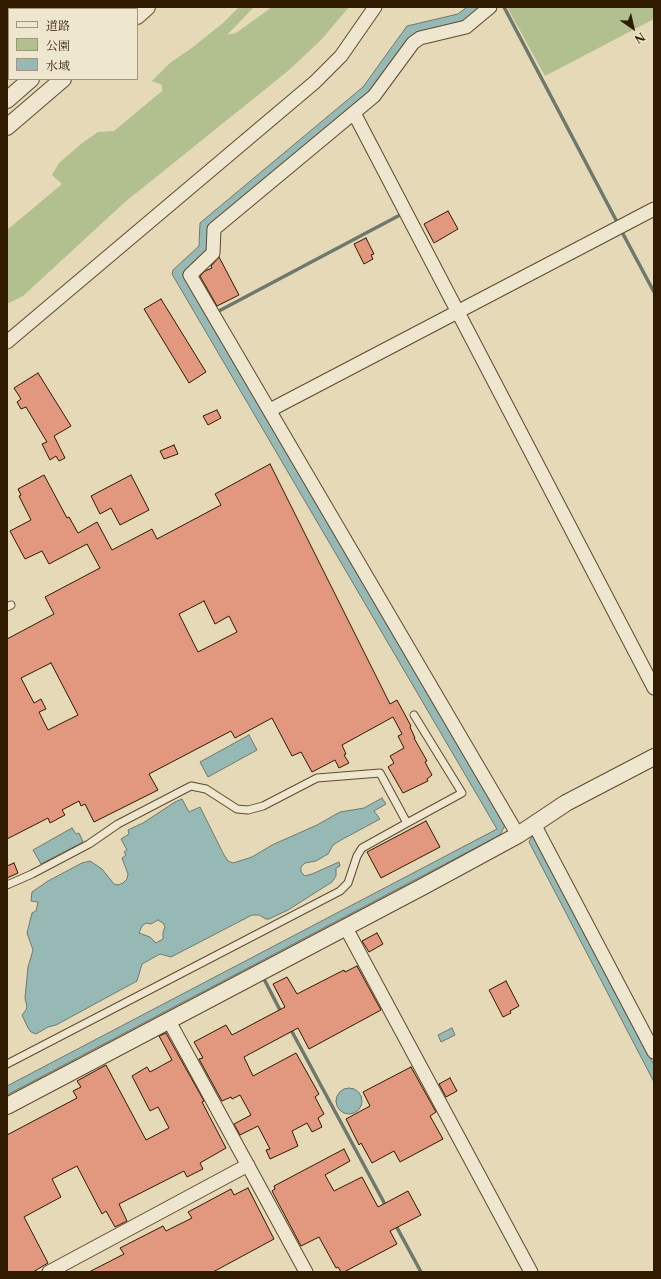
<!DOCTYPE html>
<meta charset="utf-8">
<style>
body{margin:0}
#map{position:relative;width:661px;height:1279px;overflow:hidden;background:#e6d9b7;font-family:"Libre Caslon Text","Noto Serif JP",serif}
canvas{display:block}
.frame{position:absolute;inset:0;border:8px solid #301a00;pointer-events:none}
.legend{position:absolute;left:8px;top:8px;width:130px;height:72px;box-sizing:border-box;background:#efe6d0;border:1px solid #a3947d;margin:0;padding:5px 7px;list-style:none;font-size:12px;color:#301a00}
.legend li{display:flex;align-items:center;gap:8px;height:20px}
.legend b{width:20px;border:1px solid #a3947d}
.north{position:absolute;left:613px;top:8px;width:40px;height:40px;-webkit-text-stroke:3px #efe6d0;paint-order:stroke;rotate:146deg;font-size:11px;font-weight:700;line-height:16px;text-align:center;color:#301a00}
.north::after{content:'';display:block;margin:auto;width:14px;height:18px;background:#301a00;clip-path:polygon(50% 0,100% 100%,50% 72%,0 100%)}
</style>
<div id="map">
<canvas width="661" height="1279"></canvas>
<div class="frame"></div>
<ul class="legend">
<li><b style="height:5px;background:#efe6d0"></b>道路</li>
<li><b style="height:11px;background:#b2c090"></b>公園</li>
<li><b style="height:11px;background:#97b9b5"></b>水域</li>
</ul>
<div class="north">N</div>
</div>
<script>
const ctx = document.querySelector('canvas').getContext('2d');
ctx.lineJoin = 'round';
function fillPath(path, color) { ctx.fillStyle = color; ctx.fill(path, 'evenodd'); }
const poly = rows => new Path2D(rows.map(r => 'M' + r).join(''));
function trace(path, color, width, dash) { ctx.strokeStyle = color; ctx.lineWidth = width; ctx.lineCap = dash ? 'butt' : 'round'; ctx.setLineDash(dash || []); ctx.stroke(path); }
const green = poly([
 [239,7,254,7,227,35,236,33,272,7,349,7,321,40,288,71,125,202,23,296,7,304,7,230,62,184,52,175,59,163,81,144,98,132,114,131,162,91,162,85,152,81,170,63,193,47,223,23],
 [507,7,654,7,654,19,545,76]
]);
const water = poly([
 [467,7,480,7,463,21,410,38,369,91,361,100,209,228,207,251,183,274,505,825,500,835,7,1095,7,1086,497,829,172,274,173,270,199,246,200,223,363,87,407,26,458,14,467,7],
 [249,735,257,750,208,777,200,762,249,735],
 [382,798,386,804,374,811,380,819,341,840,333,845,328,854,316,861,305,863,301,867,301,872,305,876,312,874,339,862,340,866,336,868,336,876,332,882,288,910,269,919,266,919,259,915,252,915,171,957,160,954,142,964,137,981,56,1025,48,1027,36,1034,31,1032,28,1028,22,1015,26,1010,27,1007,25,998,28,967,33,950,27,933,32,913,36,911,38,902,31,901,32,892,48,881,82,863,90,861,102,869,114,884,118,885,123,883,127,879,128,874,122,858,126,855,124,852,127,850,121,839,129,834,128,830,143,823,175,802,182,799,189,812,200,807,224,855,228,861,233,863,252,857,272,845,317,825,340,812,364,808,382,798],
 [158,920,163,923,165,927,163,932,163,939,156,943,150,937,139,933,142,926,146,923,151,924,158,920],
 [72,828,76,834,79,833,83,842,41,864,33,850,72,828],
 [533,834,654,1065,654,1082,529,842,533,834],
 [452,1028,455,1035,441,1042,438,1035,452,1028],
 '336 1101a13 13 0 1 1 26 0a13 13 0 1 1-26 0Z'
]);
const stream = poly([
 [504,7,616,220],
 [622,232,654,292],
 [217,312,400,215],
 [264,979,282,1014],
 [290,1028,387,1208],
 [395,1224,421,1272]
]);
const building = poly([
 [448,211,458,229,434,243,424,224,448,211],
 [366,238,374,254,371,255,373,259,364,264,354,244,366,238],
 [219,257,239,295,217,306,200,276,205,271,212,268,211,266,219,257],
 [161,299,206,372,189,383,144,309,161,299],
 [38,373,71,426,54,436,65,458,59,461,56,456,50,460,42,444,47,442,26,407,21,409,17,402,21,399,14,388,38,373],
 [217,410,221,418,208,425,203,416,217,410],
 [174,445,178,454,164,459,160,451,174,445],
 [270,464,390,704,397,700,411,726,410,727,415,738,414,738,427,761,425,762,432,775,427,779,428,781,403,793,388,767,394,763,390,756,404,748,398,736,402,734,393,717,342,745,346,754,344,755,349,763,339,768,335,760,312,772,301,752,292,756,272,718,235,738,231,731,149,774,158,790,94,822,85,804,81,806,79,801,62,810,65,815,50,823,48,818,7,839,7,639,54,614,45,597,100,568,87,544,49,564,42,551,25,559,10,531,31,520,19,496,21,495,18,489,44,475,67,518,69,517,78,533,97,522,112,550,152,529,157,539,221,505,215,494,270,464],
 [204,601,215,624,229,616,237,632,198,652,179,614,204,601],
 [51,663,78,715,48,730,39,712,46,709,41,699,34,703,21,678,51,663],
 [131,475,149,510,120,525,111,508,100,514,91,496,131,475],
 [426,821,440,847,381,878,367,852,426,821],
 [14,863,18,873,7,878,7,866,14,863],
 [377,933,383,944,369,952,362,941,377,933],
 [357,966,381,1010,309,1049,298,1028,244,1057,253,1076,296,1053,319,1094,315,1097,324,1114,318,1118,322,1127,312,1132,307,1123,292,1131,298,1146,270,1159,266,1150,270,1149,258,1126,240,1135,234,1124,251,1115,240,1095,232,1099,231,1097,222,1101,199,1059,203,1058,194,1042,226,1025,232,1035,285,1007,273,984,287,977,297,994,344,970,345,972,357,966],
 [506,981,519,1006,510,1011,511,1013,503,1017,489,990,506,981],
 [166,1033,204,1101,202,1102,226,1148,200,1163,203,1169,187,1177,184,1171,119,1204,127,1221,115,1227,106,1211,102,1214,77,1166,52,1179,61,1197,24,1217,48,1263,33,1272,7,1272,7,1135,77,1098,73,1091,81,1087,77,1081,106,1065,146,1140,169,1128,158,1107,150,1111,132,1076,147,1067,150,1072,172,1060,159,1036,166,1033],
 [411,1067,436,1112,430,1116,443,1139,400,1162,394,1151,372,1163,361,1143,359,1145,346,1119,370,1106,363,1092,411,1067],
 [450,1078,457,1091,446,1097,439,1084,450,1078],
 [344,1149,350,1161,325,1175,334,1191,362,1177,378,1207,408,1191,421,1215,390,1231,397,1244,344,1272,341,1272,338,1267,336,1268,319,1237,301,1246,272,1191,275,1189,274,1186,344,1149],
 [248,1188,274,1239,213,1272,89,1272,124,1254,120,1248,163,1226,166,1231,192,1218,188,1212,203,1204,231,1189,234,1195,248,1188]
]);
const service = poly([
 [7,607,11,605],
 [7,885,32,874,89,844,118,824,191,786,206,789,237,809,248,810,263,806,317,778,380,773,407,823,462,793,414,715],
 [7,1064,340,891,348,883,357,856,362,848,407,823]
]);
const minor = poly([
 [490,7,466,27,420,38,413,43,374,96,214,229,213,253,190,275,518,835],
 [354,113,654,688],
 [7,342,315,82,341,56,375,7],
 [270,410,654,209],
 [534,824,654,1052],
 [346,928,531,1272],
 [169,1021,306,1272],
 [49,1272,248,1165]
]);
const tertiary = poly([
 [113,9,115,7],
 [137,16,147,7],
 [7,100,31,79],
 [7,127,63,79],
 [7,1106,424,886,518,835,566,803,654,757]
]);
fillPath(green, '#b2c090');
fillPath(water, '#97b9b5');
trace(water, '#6e796d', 1);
trace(stream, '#6e796d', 3.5);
fillPath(building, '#e1987f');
trace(building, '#301a00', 1);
trace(service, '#5e4a2e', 9);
trace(minor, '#5e4a2e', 15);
trace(tertiary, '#5e4a2e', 18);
trace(service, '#efe6d0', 7);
trace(minor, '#efe6d0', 13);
trace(tertiary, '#efe6d0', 16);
</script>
